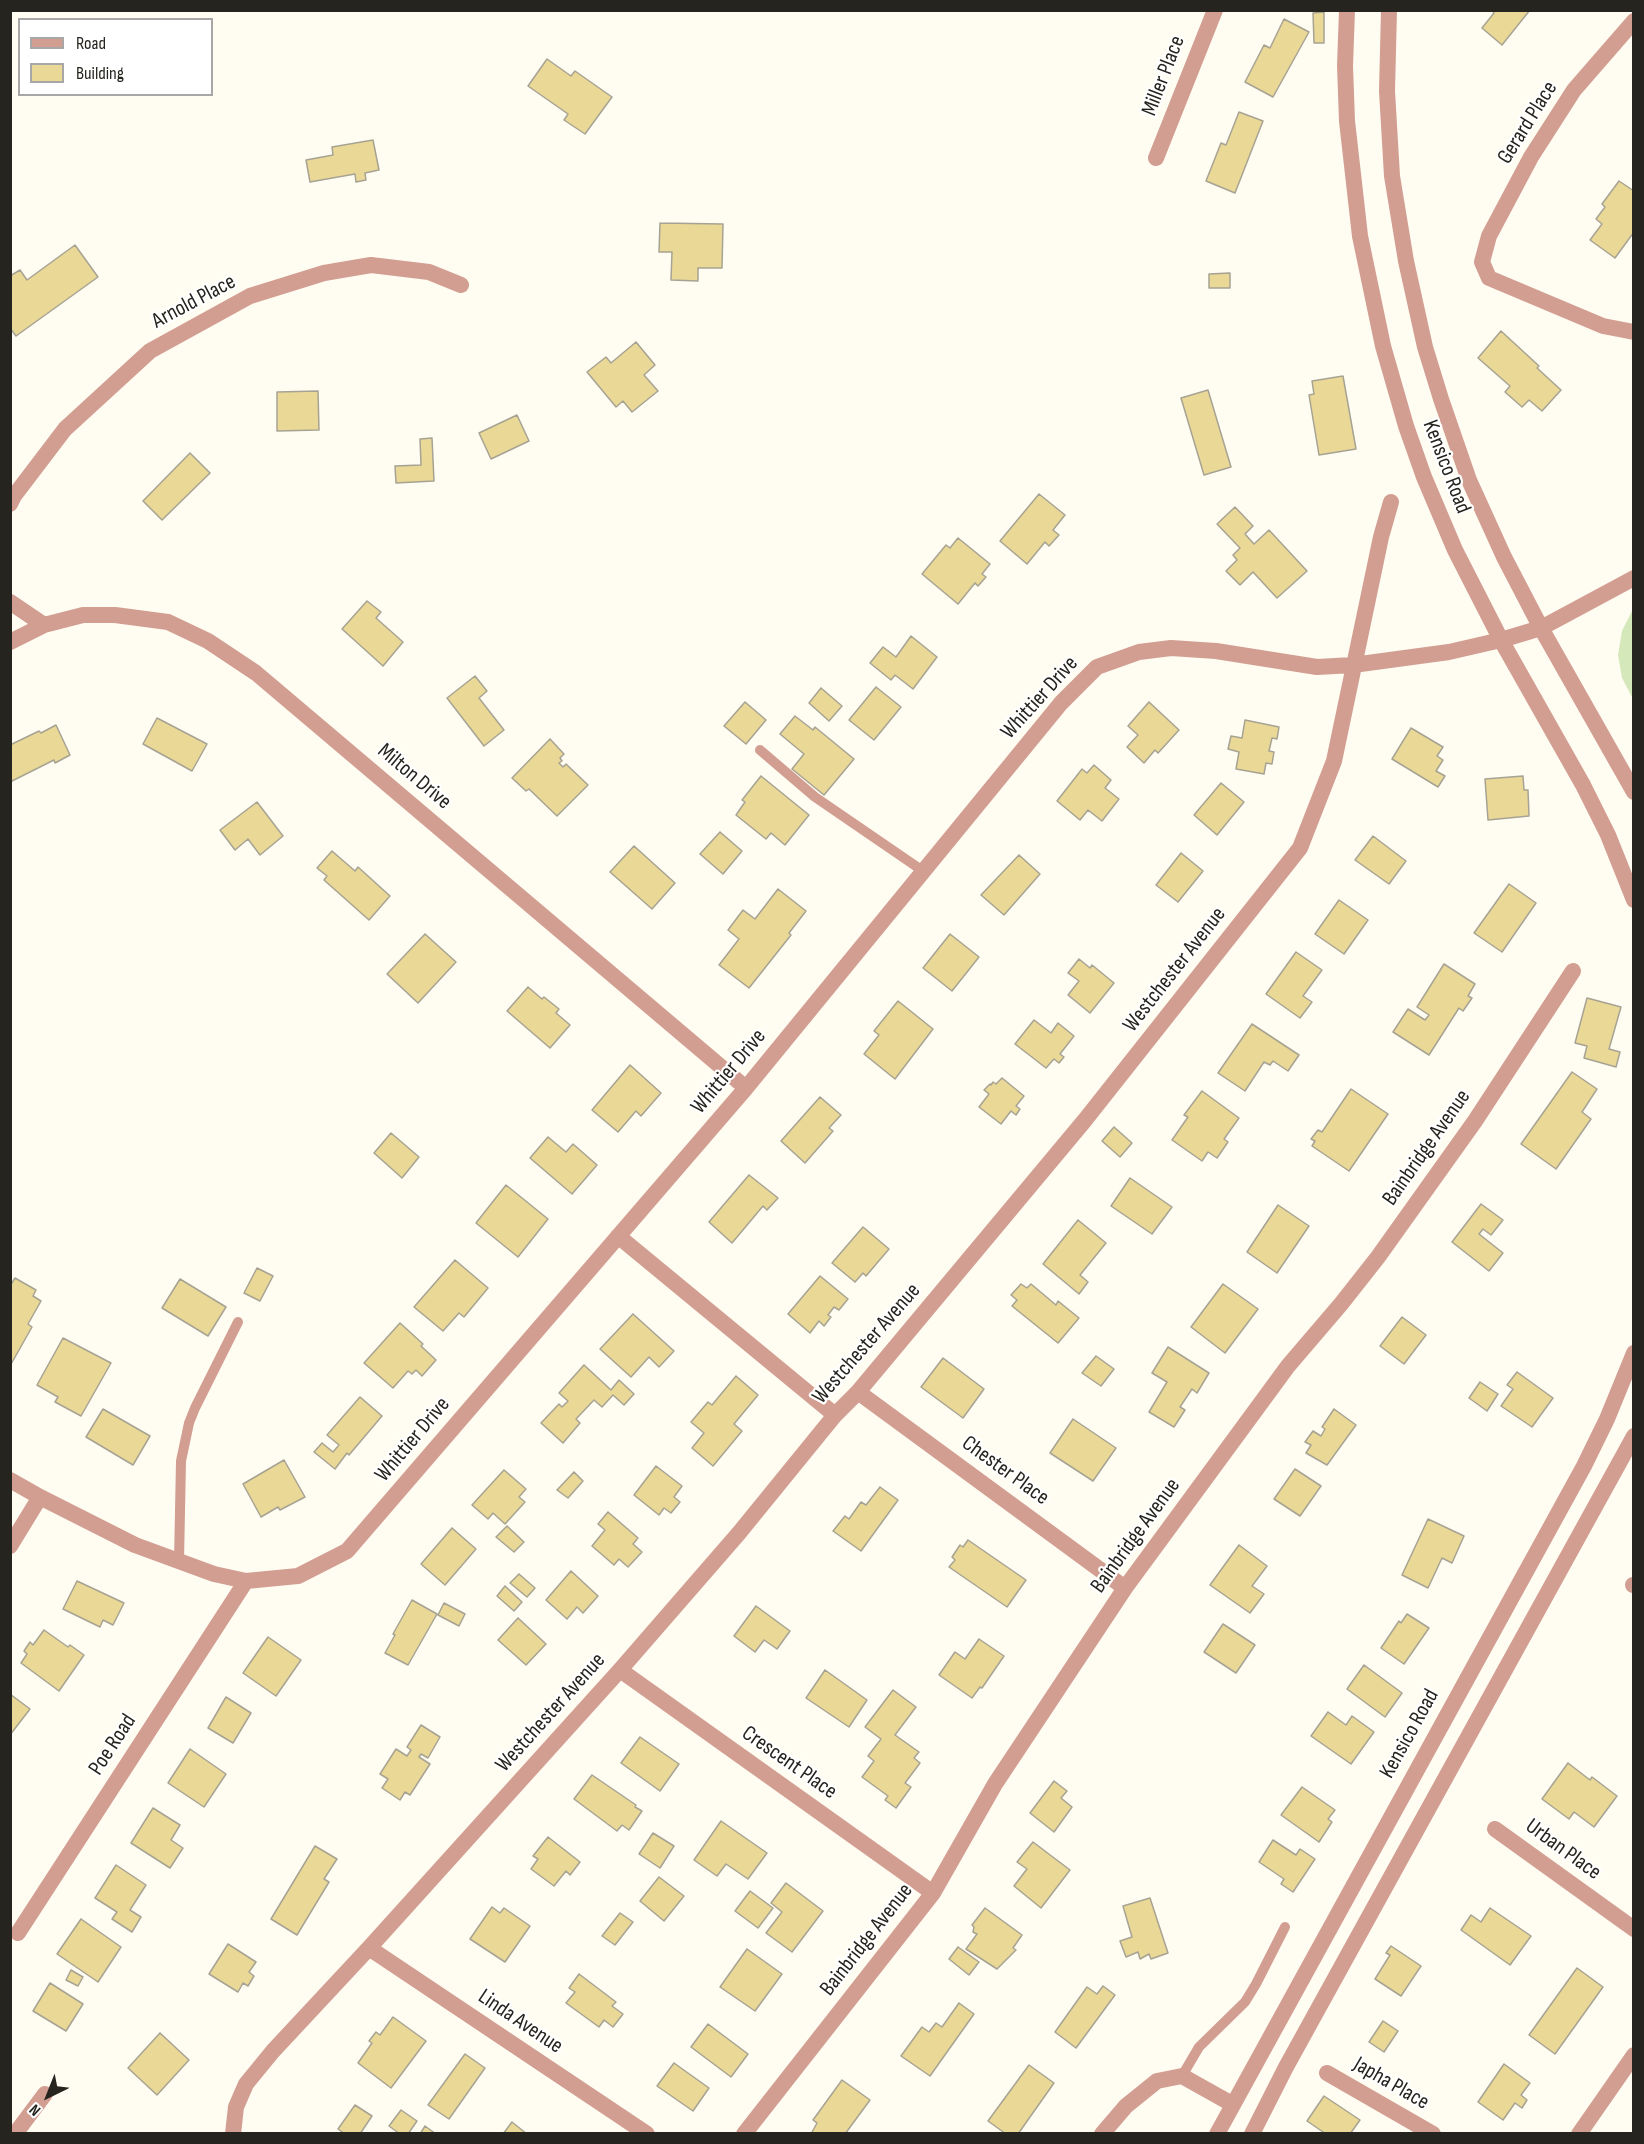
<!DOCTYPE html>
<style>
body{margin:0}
#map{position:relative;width:1644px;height:2144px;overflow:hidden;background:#fffcf2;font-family:"Sofia Sans Condensed",sans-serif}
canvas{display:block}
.frame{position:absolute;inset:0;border:12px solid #26241e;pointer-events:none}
.legend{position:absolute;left:18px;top:18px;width:195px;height:78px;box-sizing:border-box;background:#fff;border:2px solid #a8a7a5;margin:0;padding:8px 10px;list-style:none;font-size:18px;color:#26241e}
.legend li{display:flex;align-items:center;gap:12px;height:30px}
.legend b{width:30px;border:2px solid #a8a7a5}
.north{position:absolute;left:18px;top:2066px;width:60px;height:60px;-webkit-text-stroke:4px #fff;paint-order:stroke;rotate:223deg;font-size:16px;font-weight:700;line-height:24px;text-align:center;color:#26241e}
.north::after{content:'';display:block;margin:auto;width:21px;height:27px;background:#26241e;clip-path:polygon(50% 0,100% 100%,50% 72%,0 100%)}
</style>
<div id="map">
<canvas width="1644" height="2144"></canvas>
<div class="frame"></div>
<ul class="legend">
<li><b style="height:8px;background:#d39e92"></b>Road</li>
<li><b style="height:16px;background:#ead896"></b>Building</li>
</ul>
<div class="north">N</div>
</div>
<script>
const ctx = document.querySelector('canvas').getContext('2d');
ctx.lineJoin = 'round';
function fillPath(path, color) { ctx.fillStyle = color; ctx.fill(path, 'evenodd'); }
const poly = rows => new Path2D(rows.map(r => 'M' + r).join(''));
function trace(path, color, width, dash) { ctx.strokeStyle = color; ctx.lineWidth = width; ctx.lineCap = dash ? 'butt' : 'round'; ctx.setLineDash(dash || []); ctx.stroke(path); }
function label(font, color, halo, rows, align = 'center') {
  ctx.font = font + ' "Sofia Sans Condensed",sans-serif'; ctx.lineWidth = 4.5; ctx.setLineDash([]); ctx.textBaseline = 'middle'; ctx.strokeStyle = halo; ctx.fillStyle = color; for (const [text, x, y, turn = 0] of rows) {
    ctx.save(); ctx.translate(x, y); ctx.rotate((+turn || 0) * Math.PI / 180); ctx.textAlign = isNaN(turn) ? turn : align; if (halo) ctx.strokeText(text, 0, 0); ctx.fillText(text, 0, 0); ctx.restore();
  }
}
const green = poly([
 [1633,609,1633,699,1622,678,1618,655,1622,631]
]);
const building = poly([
 [1492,10,1530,10,1502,45,1482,28,1494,13,1492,10],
 [1324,12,1324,43,1314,43,1313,13,1324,12],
 [1284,19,1309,32,1273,97,1245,82,1264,45,1270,48,1284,19],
 [547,59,571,76,575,71,612,97,585,134,564,120,568,114,528,86,547,59],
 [1239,112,1263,121,1235,193,1206,181,1221,143,1226,145,1239,112],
 [373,140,379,170,365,173,366,180,356,182,355,174,310,182,306,160,333,155,332,147,373,140],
 [1619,181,1634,191,1634,232,1615,258,1590,240,1602,224,1596,219,1605,207,1602,204,1619,181],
 [660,223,723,224,722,268,698,268,698,281,671,280,672,252,659,252,660,223],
 [75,245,98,277,16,336,10,328,10,276,20,270,27,280,75,245],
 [1230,273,1230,288,1209,288,1209,274,1230,273],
 [1501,331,1539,366,1537,368,1561,390,1542,411,1529,400,1522,407,1505,392,1510,386,1478,358,1501,331],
 [636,342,655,365,644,375,658,391,632,412,623,401,616,407,587,372,606,357,611,363,636,342],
 [1343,376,1356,449,1319,455,1309,395,1314,394,1312,381,1343,376],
 [1208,390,1231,467,1204,475,1181,398,1208,390],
 [318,391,319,430,277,431,277,392,318,391],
 [517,415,529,441,491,459,479,433,517,415],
 [432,438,434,481,396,483,395,466,421,465,420,439,432,438],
 [190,453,210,473,162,520,143,501,190,453],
 [1039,494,1065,515,1053,530,1059,535,1049,546,1045,542,1027,564,1000,541,1039,494],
 [1235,507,1253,526,1245,534,1254,544,1269,530,1307,571,1277,598,1253,572,1240,585,1226,571,1237,560,1233,555,1240,548,1217,524,1235,507],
 [958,538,990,564,982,574,986,577,978,586,975,583,958,604,922,574,946,545,950,548,958,538],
 [367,601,381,612,376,618,403,642,383,666,342,629,367,601],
 [911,636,937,657,913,689,895,675,891,680,870,663,883,647,896,657,911,636],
 [475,676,487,691,479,698,504,730,484,746,447,698,475,676],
 [876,687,901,707,874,740,849,720,876,687],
 [821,688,842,706,829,721,809,703,821,688],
 [745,702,766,720,746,744,724,726,745,702],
 [1149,702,1179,730,1158,753,1155,750,1144,763,1127,747,1138,735,1128,726,1149,702],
 [795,716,813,730,815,727,854,759,824,795,792,769,804,754,780,734,795,716],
 [157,718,207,744,192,771,143,744,157,718],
 [1245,720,1279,727,1277,739,1272,738,1269,751,1274,752,1272,764,1266,763,1264,774,1236,769,1239,752,1228,749,1231,736,1242,738,1245,720],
 [56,725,70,755,55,763,54,760,10,782,10,745,39,731,41,733,56,725],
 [1411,728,1443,747,1437,756,1443,760,1436,771,1445,776,1438,787,1392,759,1411,728],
 [550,739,564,754,560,758,562,761,559,763,563,767,566,764,588,785,557,816,529,789,526,791,512,778,550,739],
 [1094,765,1111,780,1105,788,1119,799,1102,821,1088,810,1080,820,1057,801,1082,769,1087,773,1094,765],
 [761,776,809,815,785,845,771,833,766,839,736,815,745,802,742,800,761,776],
 [1523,776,1524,790,1528,790,1529,816,1488,820,1485,779,1523,776],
 [1221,783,1244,802,1217,835,1194,815,1221,783],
 [257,802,283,836,260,855,248,839,235,850,220,830,257,802],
 [720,832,742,851,723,874,700,854,720,832],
 [1373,836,1406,861,1389,884,1355,860,1373,836],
 [634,846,675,883,652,909,610,872,634,846],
 [332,851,355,871,358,867,390,896,369,920,324,880,327,876,317,868,332,851],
 [1181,853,1203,871,1178,902,1156,885,1181,853],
 [1019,855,1040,874,1004,915,981,895,1019,855],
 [1509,884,1536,903,1502,952,1474,933,1509,884],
 [778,889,806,911,789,933,791,935,749,988,719,965,739,939,728,930,743,910,755,919,778,889],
 [1339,900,1368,920,1344,954,1315,934,1339,900],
 [425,934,456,962,418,1003,387,974,425,934],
 [950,934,979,957,952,991,923,968,950,934],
 [1296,952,1322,970,1303,996,1312,1002,1300,1018,1266,994,1296,952],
 [1079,959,1090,968,1092,965,1114,983,1090,1013,1068,995,1079,981,1068,973,1079,959],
 [1444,964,1475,984,1468,996,1472,998,1463,1011,1459,1008,1429,1055,1393,1032,1408,1009,1425,1020,1429,1015,1417,1007,1444,964],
 [528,987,542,999,544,997,559,1009,556,1013,570,1025,550,1048,507,1011,528,987],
 [1587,998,1621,1007,1609,1049,1620,1052,1616,1067,1584,1058,1587,1046,1575,1043,1587,998],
 [898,1001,933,1029,895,1079,864,1054,879,1035,874,1031,898,1001],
 [1034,1020,1051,1033,1058,1023,1074,1036,1060,1054,1064,1057,1059,1063,1054,1059,1046,1068,1015,1044,1034,1020],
 [1252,1024,1299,1055,1288,1071,1273,1061,1270,1065,1264,1062,1245,1091,1218,1073,1252,1024],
 [630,1065,661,1093,641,1116,636,1111,618,1132,592,1110,630,1065],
 [1572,1072,1597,1089,1582,1112,1591,1119,1556,1169,1521,1144,1572,1072],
 [1002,1078,1024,1096,1016,1106,1020,1109,1016,1115,1011,1111,1001,1124,979,1107,989,1094,984,1090,990,1084,991,1085,993,1082,996,1084,1002,1078],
 [1351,1089,1388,1114,1349,1171,1312,1146,1315,1141,1311,1139,1318,1130,1322,1132,1351,1089],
 [1202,1091,1239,1118,1224,1139,1228,1142,1217,1158,1208,1152,1202,1161,1172,1140,1188,1117,1184,1115,1202,1091],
 [820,1097,841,1115,829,1128,833,1131,805,1163,781,1141,820,1097],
 [1114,1127,1132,1143,1120,1157,1102,1141,1114,1127],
 [391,1133,419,1157,402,1178,374,1153,391,1133],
 [548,1137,566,1152,573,1144,597,1165,572,1194,530,1158,548,1137],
 [749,1175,778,1198,767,1210,763,1206,732,1243,709,1222,749,1175],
 [1130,1178,1172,1207,1152,1234,1111,1206,1130,1178],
 [506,1185,548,1219,518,1257,476,1223,506,1185],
 [1481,1204,1503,1220,1491,1235,1483,1229,1479,1234,1503,1253,1489,1271,1452,1242,1481,1204],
 [1278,1205,1309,1226,1277,1273,1247,1252,1278,1205],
 [1078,1220,1106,1243,1080,1275,1088,1282,1079,1294,1043,1264,1078,1220],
 [863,1227,889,1249,866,1276,863,1273,855,1282,832,1263,863,1227],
 [455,1260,488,1288,464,1317,459,1313,443,1331,414,1307,455,1260],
 [257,1268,273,1276,260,1301,244,1293,257,1268],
 [820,1276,848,1299,839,1310,834,1307,828,1315,831,1317,824,1326,819,1321,810,1333,788,1314,820,1276],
 [15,1278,36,1290,33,1296,41,1301,28,1324,32,1327,10,1366,10,1286,15,1278],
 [180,1279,226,1307,208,1336,162,1308,180,1279],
 [1021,1284,1027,1288,1031,1284,1056,1305,1058,1301,1079,1318,1058,1343,1012,1306,1017,1300,1011,1295,1021,1284],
 [1223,1284,1258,1309,1225,1353,1191,1327,1223,1284],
 [633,1314,674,1351,659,1367,649,1357,631,1377,600,1349,633,1314],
 [1402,1317,1426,1335,1404,1364,1380,1346,1402,1317],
 [400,1323,423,1344,421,1346,436,1360,422,1376,416,1370,412,1374,408,1371,393,1388,364,1363,400,1323],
 [63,1338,111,1363,81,1416,55,1402,58,1397,37,1385,63,1338],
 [1168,1347,1209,1373,1197,1393,1192,1389,1180,1407,1185,1410,1174,1427,1149,1412,1167,1382,1152,1373,1168,1347],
 [1096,1356,1114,1369,1101,1386,1082,1373,1096,1356],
 [943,1358,984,1389,963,1418,921,1387,943,1358],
 [584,1365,611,1390,619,1380,634,1394,624,1405,613,1395,602,1407,594,1400,576,1419,580,1423,563,1443,541,1423,559,1404,562,1407,568,1401,559,1393,584,1365],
 [1517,1372,1553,1398,1532,1427,1501,1406,1513,1389,1507,1385,1517,1372],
 [736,1376,758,1395,734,1424,742,1431,713,1466,692,1448,704,1433,691,1422,708,1402,712,1405,736,1376],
 [1480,1382,1498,1394,1487,1411,1469,1398,1480,1382],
 [360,1397,382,1416,349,1455,347,1453,335,1469,314,1452,322,1443,333,1452,339,1445,327,1435,360,1397],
 [103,1409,150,1436,133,1465,86,1437,103,1409],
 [1334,1409,1356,1425,1327,1465,1306,1453,1311,1445,1305,1442,1313,1431,1321,1436,1325,1429,1322,1427,1334,1409],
 [1073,1419,1116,1448,1093,1481,1050,1453,1073,1419],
 [284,1460,305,1497,280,1510,278,1507,261,1517,243,1484,284,1460],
 [656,1466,682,1486,674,1497,680,1502,671,1513,664,1508,659,1515,634,1495,656,1466],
 [1295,1469,1321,1486,1300,1516,1274,1499,1295,1469],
 [504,1470,526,1489,519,1497,525,1502,505,1524,493,1513,488,1519,472,1505,504,1470],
 [574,1472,583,1481,568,1498,557,1490,574,1472],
 [880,1487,898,1500,861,1551,833,1531,845,1516,849,1519,861,1502,866,1505,880,1487],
 [608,1512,638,1538,633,1544,642,1552,628,1567,619,1559,614,1565,592,1546,605,1530,598,1524,608,1512],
 [1428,1519,1464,1536,1452,1563,1442,1558,1428,1588,1402,1575,1428,1519],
 [507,1526,524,1542,514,1552,496,1537,507,1526],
 [452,1528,476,1549,445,1585,421,1564,452,1528],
 [968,1540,1026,1580,1007,1607,949,1567,955,1560,952,1557,960,1545,963,1547,968,1540],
 [1239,1545,1267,1566,1252,1586,1264,1594,1250,1613,1210,1585,1239,1545],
 [571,1571,598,1596,583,1613,577,1607,567,1619,546,1600,571,1571],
 [519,1574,535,1588,527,1597,510,1583,519,1574],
 [77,1581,124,1603,113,1625,103,1620,100,1627,63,1609,77,1581],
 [505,1586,522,1602,514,1611,497,1596,505,1586],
 [412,1600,437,1614,408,1665,385,1653,395,1635,393,1634,412,1600],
 [444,1603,465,1614,459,1626,438,1615,444,1603],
 [756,1606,790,1631,777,1649,764,1640,755,1652,734,1636,756,1606],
 [1407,1614,1429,1628,1404,1664,1381,1648,1399,1621,1401,1623,1407,1614],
 [518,1618,546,1644,526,1665,498,1640,518,1618],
 [1223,1624,1255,1645,1236,1673,1204,1652,1223,1624],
 [44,1630,68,1647,70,1645,84,1655,59,1691,21,1663,27,1654,24,1651,30,1642,33,1645,44,1630],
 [268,1637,301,1660,276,1696,243,1673,268,1637],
 [979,1639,1004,1656,982,1688,980,1687,972,1698,939,1675,955,1652,965,1659,979,1639],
 [1364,1665,1402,1693,1385,1717,1347,1689,1364,1665],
 [825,1670,867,1700,849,1727,806,1698,825,1670],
 [893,1690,916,1707,895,1735,919,1752,914,1758,920,1763,905,1783,911,1787,896,1808,885,1800,888,1796,862,1777,874,1761,868,1756,881,1739,865,1727,893,1690],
 [10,1694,30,1709,10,1735,10,1694],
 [226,1697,251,1713,233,1743,208,1728,226,1697],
 [1328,1712,1346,1725,1352,1716,1374,1732,1351,1764,1311,1736,1328,1712],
 [421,1725,440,1737,428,1758,421,1754,419,1757,430,1764,410,1795,405,1792,400,1800,382,1788,388,1779,380,1774,396,1749,407,1756,411,1750,407,1747,421,1725],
 [640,1737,679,1764,660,1791,621,1763,640,1737],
 [190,1749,226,1774,204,1807,168,1783,190,1749],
 [1568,1763,1590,1780,1592,1777,1617,1796,1594,1827,1574,1812,1569,1819,1542,1799,1568,1763],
 [592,1775,636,1805,635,1807,642,1811,629,1830,622,1825,617,1831,574,1799,592,1775],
 [1054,1781,1067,1791,1061,1798,1072,1807,1054,1832,1030,1813,1054,1781],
 [1302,1787,1335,1810,1328,1819,1332,1822,1319,1842,1281,1815,1302,1787],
 [153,1808,180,1825,171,1840,183,1848,170,1868,131,1843,153,1808],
 [721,1821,767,1853,748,1879,726,1864,717,1876,694,1860,721,1821],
 [653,1833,674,1846,660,1868,639,1854,653,1833],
 [548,1837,580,1862,570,1875,566,1871,554,1886,531,1869,538,1859,533,1856,548,1837],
 [1273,1840,1296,1855,1300,1849,1315,1859,1293,1892,1281,1884,1284,1879,1259,1862,1273,1840],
 [1033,1842,1070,1870,1041,1908,1014,1886,1027,1869,1017,1862,1033,1842],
 [315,1846,337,1859,324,1879,329,1882,297,1935,271,1919,315,1846],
 [116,1865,146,1885,130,1910,141,1917,132,1932,112,1919,117,1912,95,1898,116,1865],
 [659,1877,684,1896,664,1921,640,1901,659,1877],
 [786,1883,823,1911,792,1952,766,1933,782,1912,771,1903,786,1883],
 [750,1891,773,1908,758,1928,735,1911,750,1891],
 [1150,1898,1168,1953,1151,1959,1149,1954,1140,1959,1138,1952,1126,1957,1120,1941,1132,1937,1123,1906,1150,1898],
 [492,1907,500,1913,504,1908,530,1926,505,1962,470,1939,492,1907],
 [985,1908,1022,1935,1013,1948,1016,1950,997,1969,966,1949,977,1934,973,1932,974,1927,972,1925,985,1908],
 [1490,1908,1531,1936,1510,1965,1461,1930,1471,1915,1481,1922,1490,1908],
 [620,1913,633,1922,615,1945,602,1936,620,1913],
 [81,1919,121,1947,98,1982,57,1954,81,1919],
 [228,1944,256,1962,249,1972,254,1976,248,1986,243,1983,238,1992,209,1974,228,1944],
 [1391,1946,1421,1966,1401,1996,1375,1979,1390,1955,1386,1953,1391,1946],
 [958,1947,979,1962,969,1975,949,1959,958,1947],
 [747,1949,782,1974,755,2011,720,1987,747,1949],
 [1577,1968,1603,1987,1555,2054,1529,2035,1577,1968],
 [71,1970,83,1977,78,1986,66,1980,71,1970],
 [579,1974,616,2002,612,2006,623,2014,613,2027,604,2020,599,2027,566,2003,575,1992,569,1988,579,1974],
 [50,1983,83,2004,66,2031,33,2011,50,1983],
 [1103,1986,1115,1995,1076,2048,1055,2032,1087,1987,1097,1994,1103,1986],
 [959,2003,974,2014,930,2076,901,2056,922,2027,929,2032,936,2023,942,2027,959,2003],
 [393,2017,426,2041,391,2088,358,2063,372,2043,369,2041,376,2032,380,2035,393,2017],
 [1383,2021,1398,2031,1384,2052,1369,2042,1383,2021],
 [708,2024,748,2054,731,2077,691,2047,708,2024],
 [160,2033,189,2060,157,2095,128,2068,160,2033],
 [465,2054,485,2068,449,2119,428,2105,465,2054],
 [674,2063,709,2088,693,2111,657,2086,674,2063],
 [1504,2064,1530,2083,1521,2095,1527,2100,1522,2108,1515,2103,1503,2120,1478,2102,1504,2064],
 [1029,2065,1054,2083,1018,2134,1006,2134,988,2121,1029,2065],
 [842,2080,870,2100,845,2134,811,2134,817,2123,813,2120,842,2080],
 [1324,2096,1360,2120,1350,2134,1326,2134,1307,2121,1324,2096],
 [355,2105,372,2116,360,2134,345,2134,338,2129,355,2105],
 [401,2110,417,2121,408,2134,400,2134,389,2126,401,2110],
 [512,2122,527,2134,503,2134,512,2122],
 [425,2126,436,2134,420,2134,425,2126]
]);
const service = poly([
 [760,750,815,797,923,871],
 [179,1561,181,1461,189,1423,195,1408,238,1322],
 [1182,2076,1199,2047,1245,2002,1256,1984,1285,1927]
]);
const minor = poly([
 [1634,21,1574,90,1531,157,1489,236,1482,262,1489,278,1603,326,1634,332],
 [1156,158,1215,10],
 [10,504,14,496,65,429,150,351,250,296,324,273,371,265,429,272,461,285],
 [10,602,44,625],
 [10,642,44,625,83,615,115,615,168,622,208,641,256,673,746,1088],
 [618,1236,835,1415],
 [858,1392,1125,1588],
 [10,1480,40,1497,135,1545,214,1574,246,1581,298,1576,347,1551,746,1088,1061,703,1097,667,1139,652,1171,648,1216,651,1317,667,1353,665,1449,652,1501,640,1541,628,1634,578],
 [10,1546,40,1497],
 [1633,1585,1634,1585],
 [620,1670,933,1893],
 [1495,1829,1634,1929],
 [18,1933,246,1581],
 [369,1948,647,2134],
 [1327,2073,1433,2134],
 [15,2134,45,2094],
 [233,2134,236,2107,246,2084,273,2051,369,1948,620,1670,739,1533,835,1415,858,1392,1085,1120,1300,848,1334,761,1381,537,1391,502],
 [744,2134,933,1893,995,1784,1125,1588,1288,1366,1341,1304,1378,1257,1475,1121,1573,971],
 [1102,2134,1126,2106,1157,2081,1182,2076,1232,2104],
 [1579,2134,1634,2055]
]);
const tertiary = poly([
 [1347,10,1345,66,1347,121,1360,236,1383,346,1406,426,1424,477,1455,550,1501,640,1583,785,1608,835,1634,900],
 [1389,10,1387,91,1392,176,1406,261,1425,347,1441,399,1469,480,1504,557,1541,628,1634,792],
 [1217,2134,1584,1466,1607,1419,1634,1353],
 [1252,2134,1286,2067,1634,1436]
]);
const streetNames = [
 ["Miller Place",1164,76,-69],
 ["Gerard Place",1528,123,-58],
 ["Arnold Place",194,302,-28],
 ["Kensico Road",1446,467,69],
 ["Whittier Drive",1040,698,-48],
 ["Milton Drive",414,777,40],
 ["Westchester Avenue",1175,970,-52],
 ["Whittier Drive",729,1072,-50],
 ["Bainbridge Avenue",1427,1148,-55],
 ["Westchester Avenue",867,1344,-49],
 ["Whittier Drive",413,1440,-50],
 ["Chester Place",1005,1471,36],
 ["Bainbridge Avenue",1136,1536,-54],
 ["Westchester Avenue",551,1713,-48],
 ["Kensico Road",1410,1734,-61],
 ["Poe Road",113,1745,-57],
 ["Crescent Place",789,1763,35],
 ["Urban Place",1563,1850,36],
 ["Bainbridge Avenue",867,1940,-52],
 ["Linda Avenue",520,2022,34],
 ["Japha Place",1391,2084,30]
];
fillPath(green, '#d5e8b9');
fillPath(building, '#ead896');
trace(building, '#a7a393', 1.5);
trace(service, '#d39e92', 10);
trace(minor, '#d39e92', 16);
trace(tertiary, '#d39e92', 16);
label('22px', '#26241e', '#fff', streetNames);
</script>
